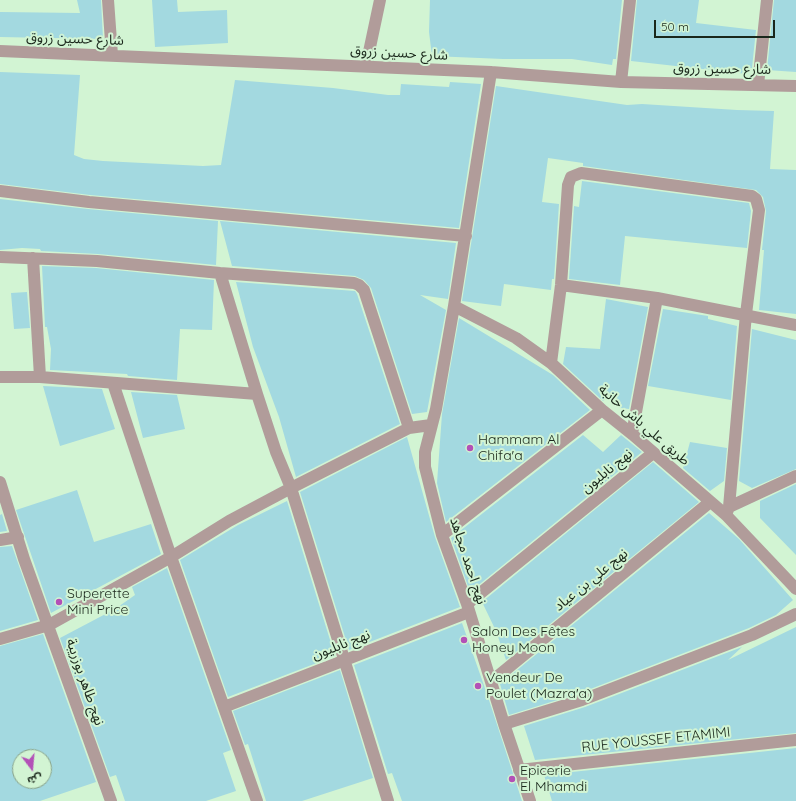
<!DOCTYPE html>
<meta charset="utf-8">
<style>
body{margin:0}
#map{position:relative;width:796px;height:801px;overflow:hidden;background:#d2f4d3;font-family:Quicksand,"Noto Sans Arabic",sans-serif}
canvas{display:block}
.north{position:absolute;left:12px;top:749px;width:40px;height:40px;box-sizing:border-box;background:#d2f4d3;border:1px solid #88a289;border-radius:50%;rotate:164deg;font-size:11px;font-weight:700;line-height:16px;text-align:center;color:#1a271b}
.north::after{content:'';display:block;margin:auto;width:14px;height:18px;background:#b350b7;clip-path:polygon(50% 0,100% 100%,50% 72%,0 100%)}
.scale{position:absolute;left:654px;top:20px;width:121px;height:18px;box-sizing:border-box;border:2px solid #1a271b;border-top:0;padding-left:5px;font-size:12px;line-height:14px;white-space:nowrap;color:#1a271b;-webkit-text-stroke:3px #d2f4d3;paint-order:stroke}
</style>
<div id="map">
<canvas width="796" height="801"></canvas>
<div class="north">ش</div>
<div class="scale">50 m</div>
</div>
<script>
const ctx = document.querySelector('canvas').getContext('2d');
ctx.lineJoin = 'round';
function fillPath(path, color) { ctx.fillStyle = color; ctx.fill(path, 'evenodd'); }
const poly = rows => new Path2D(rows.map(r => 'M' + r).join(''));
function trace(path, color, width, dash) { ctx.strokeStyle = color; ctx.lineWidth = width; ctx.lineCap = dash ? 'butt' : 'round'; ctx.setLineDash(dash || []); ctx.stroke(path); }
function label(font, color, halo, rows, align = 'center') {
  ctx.font = font + ' Quicksand,"Noto Sans Arabic",sans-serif'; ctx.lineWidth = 4; ctx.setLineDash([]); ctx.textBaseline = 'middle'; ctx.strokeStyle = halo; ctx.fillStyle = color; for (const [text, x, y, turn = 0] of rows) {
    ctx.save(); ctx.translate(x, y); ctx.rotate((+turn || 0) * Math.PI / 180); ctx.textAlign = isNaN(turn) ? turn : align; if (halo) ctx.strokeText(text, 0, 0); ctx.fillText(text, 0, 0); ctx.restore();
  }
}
const building = poly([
 [77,0,101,0,103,39,0,37,0,12,80,13],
 [152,0,177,0,178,12,227,10,228,43,155,47],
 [430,0,622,0,616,59,613,59,612,65,572,59,503,59,432,56,429,32],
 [637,0,699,0,696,23,756,30,752,68,747,68,747,74,631,61],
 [774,0,796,0,796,72,767,70],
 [0,72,80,75,74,155,84,159,103,161,203,166,221,165,235,80,333,88,388,95,400,95,401,84,449,87,450,82,481,84,459,228,90,195,0,184],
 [496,86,627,105,642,104,737,110,774,111,770,169,796,170,796,314,759,310,764,250,762,250,766,211,763,197,756,190,583,166,583,163,548,158,542,202,559,204,554,279,552,279,551,290,504,284,501,306,462,301],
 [582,181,749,203,751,211,747,248,625,236,620,285,569,279,574,206,579,207],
 [0,199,88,209,218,221,216,265,98,254,41,251,40,249,22,248,0,250],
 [220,221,456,243,448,299,420,295,446,310,427,412,412,414,371,288,364,280,355,276,232,266],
 [42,266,96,268,214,280,212,330,180,329,177,380,128,376,127,374,50,370,51,349,47,327,45,327],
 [236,282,355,291,357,294,400,424,296,477,279,417,253,347],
 [27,292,30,328,14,329,11,293],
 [606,299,648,307,629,409,621,408,608,397,603,401,563,364,566,347,600,349],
 [663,309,708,316,708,319,737,326,731,400,648,386],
 [459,318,553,375,590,410,446,522,437,483,442,414],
 [752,329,796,340,796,469,752,488,739,481],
 [43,386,102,389,115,429,60,446],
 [131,392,177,395,185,429,143,438],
 [583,435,603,452,621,435,642,452,470,592,451,538],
 [407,437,435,537,460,607,349,650,300,492],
 [690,442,727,448,724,481,710,491,683,468],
 [653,462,699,502,506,660,496,631,483,604,477,606],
 [796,484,796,555,760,518,760,501],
 [77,490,94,542,151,524,161,554,51,613,16,510],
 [287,501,335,656,228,697,180,560,238,525],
 [709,513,739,539,793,600,776,615,749,628,580,693,509,715,500,684],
 [2,514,7,531,0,532,0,515],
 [12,546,38,620,0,631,0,547],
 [167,568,231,750,223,753,236,791,206,801,125,801,116,775,110,777,60,638,115,609,135,595,132,587],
 [462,623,487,694,522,801,402,801,392,773,388,774,354,665],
 [796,627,796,733,535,760,524,726,585,707,742,647,728,660],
 [43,634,96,782,40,801,0,801,0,646],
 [20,757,44,757,44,781,20,781],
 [340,670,373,778,302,801,266,801,248,744,245,745,233,711],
 [796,748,796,801,552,801,544,775]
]);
const minor = poly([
 [108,0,112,55],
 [0,51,491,72,621,82,796,86],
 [366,66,380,0],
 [491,72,454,306,436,409,425,452,425,467,442,535,467,604,504,724,530,801],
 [621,82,630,0],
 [758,85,767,0],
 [0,191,89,202,466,236],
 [0,257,97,261,220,273,354,283,359,285,364,290,409,428],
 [33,258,40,377],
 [220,273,257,394,276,452,291,488,388,801],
 [561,285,657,298,796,325],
 [454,306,516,338,551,363,602,410,632,434,726,515,796,589],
 [551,363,561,285,568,185,571,177,581,173,752,196,756,199,759,210,746,314,729,507,726,515],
 [0,377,40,377,257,394],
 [113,383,171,557,257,801],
 [632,434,657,298],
 [0,482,24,559,111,801],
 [729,507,796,476],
 [442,535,602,410],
 [0,540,18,537],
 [467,604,653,453],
 [0,639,49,625,171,557,229,521,291,488,409,428,431,425],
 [492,681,710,502],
 [224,707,469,612],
 [504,724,582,700,752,635,796,614],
 [519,770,796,740]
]);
const markers = [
 [470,448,4,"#b350b7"],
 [59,602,4,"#b350b7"],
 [464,640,4,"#b350b7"],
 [478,686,4,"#b350b7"],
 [512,779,4,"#b350b7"]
];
const streetNames = [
 ["شارع حسين زروق",75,39,2],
 ["شارع حسين زروق",399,53,3],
 ["شارع حسين زروق",722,69,1],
 ["طريق علي باش حانبة",644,425,41],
 ["نهج نابليون",607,471,-39],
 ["نهج احمد مجاهد",468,561,72],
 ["نهج علي بن عياد",591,580,-39],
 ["نهج نابليون",341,645,-21],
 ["نهج طاهر بوزريبة",85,682,71],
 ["RUE YOUSSEF ETAMIMI",656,740,-6]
];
const poiNames = [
 ["Hammam Al",478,440],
 ["Chifa'a",478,456],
 ["Superette",67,594],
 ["Mini Price",67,610],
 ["Salon Des Fêtes",472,632],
 ["Honey Moon",472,648],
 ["Vendeur De",486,678],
 ["Poulet (Mazra'a)",486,694],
 ["Epicerie",520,771],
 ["El Mhamdi",520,787]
];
fillPath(building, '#a3d9e0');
trace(minor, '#b19c9a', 12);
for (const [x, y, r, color] of markers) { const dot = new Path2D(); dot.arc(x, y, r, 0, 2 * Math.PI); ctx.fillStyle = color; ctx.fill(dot); trace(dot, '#d2f4d3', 1.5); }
label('14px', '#1a271b', '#d2f4d3', streetNames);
label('14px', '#1a271b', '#d2f4d3', poiNames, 'left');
</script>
